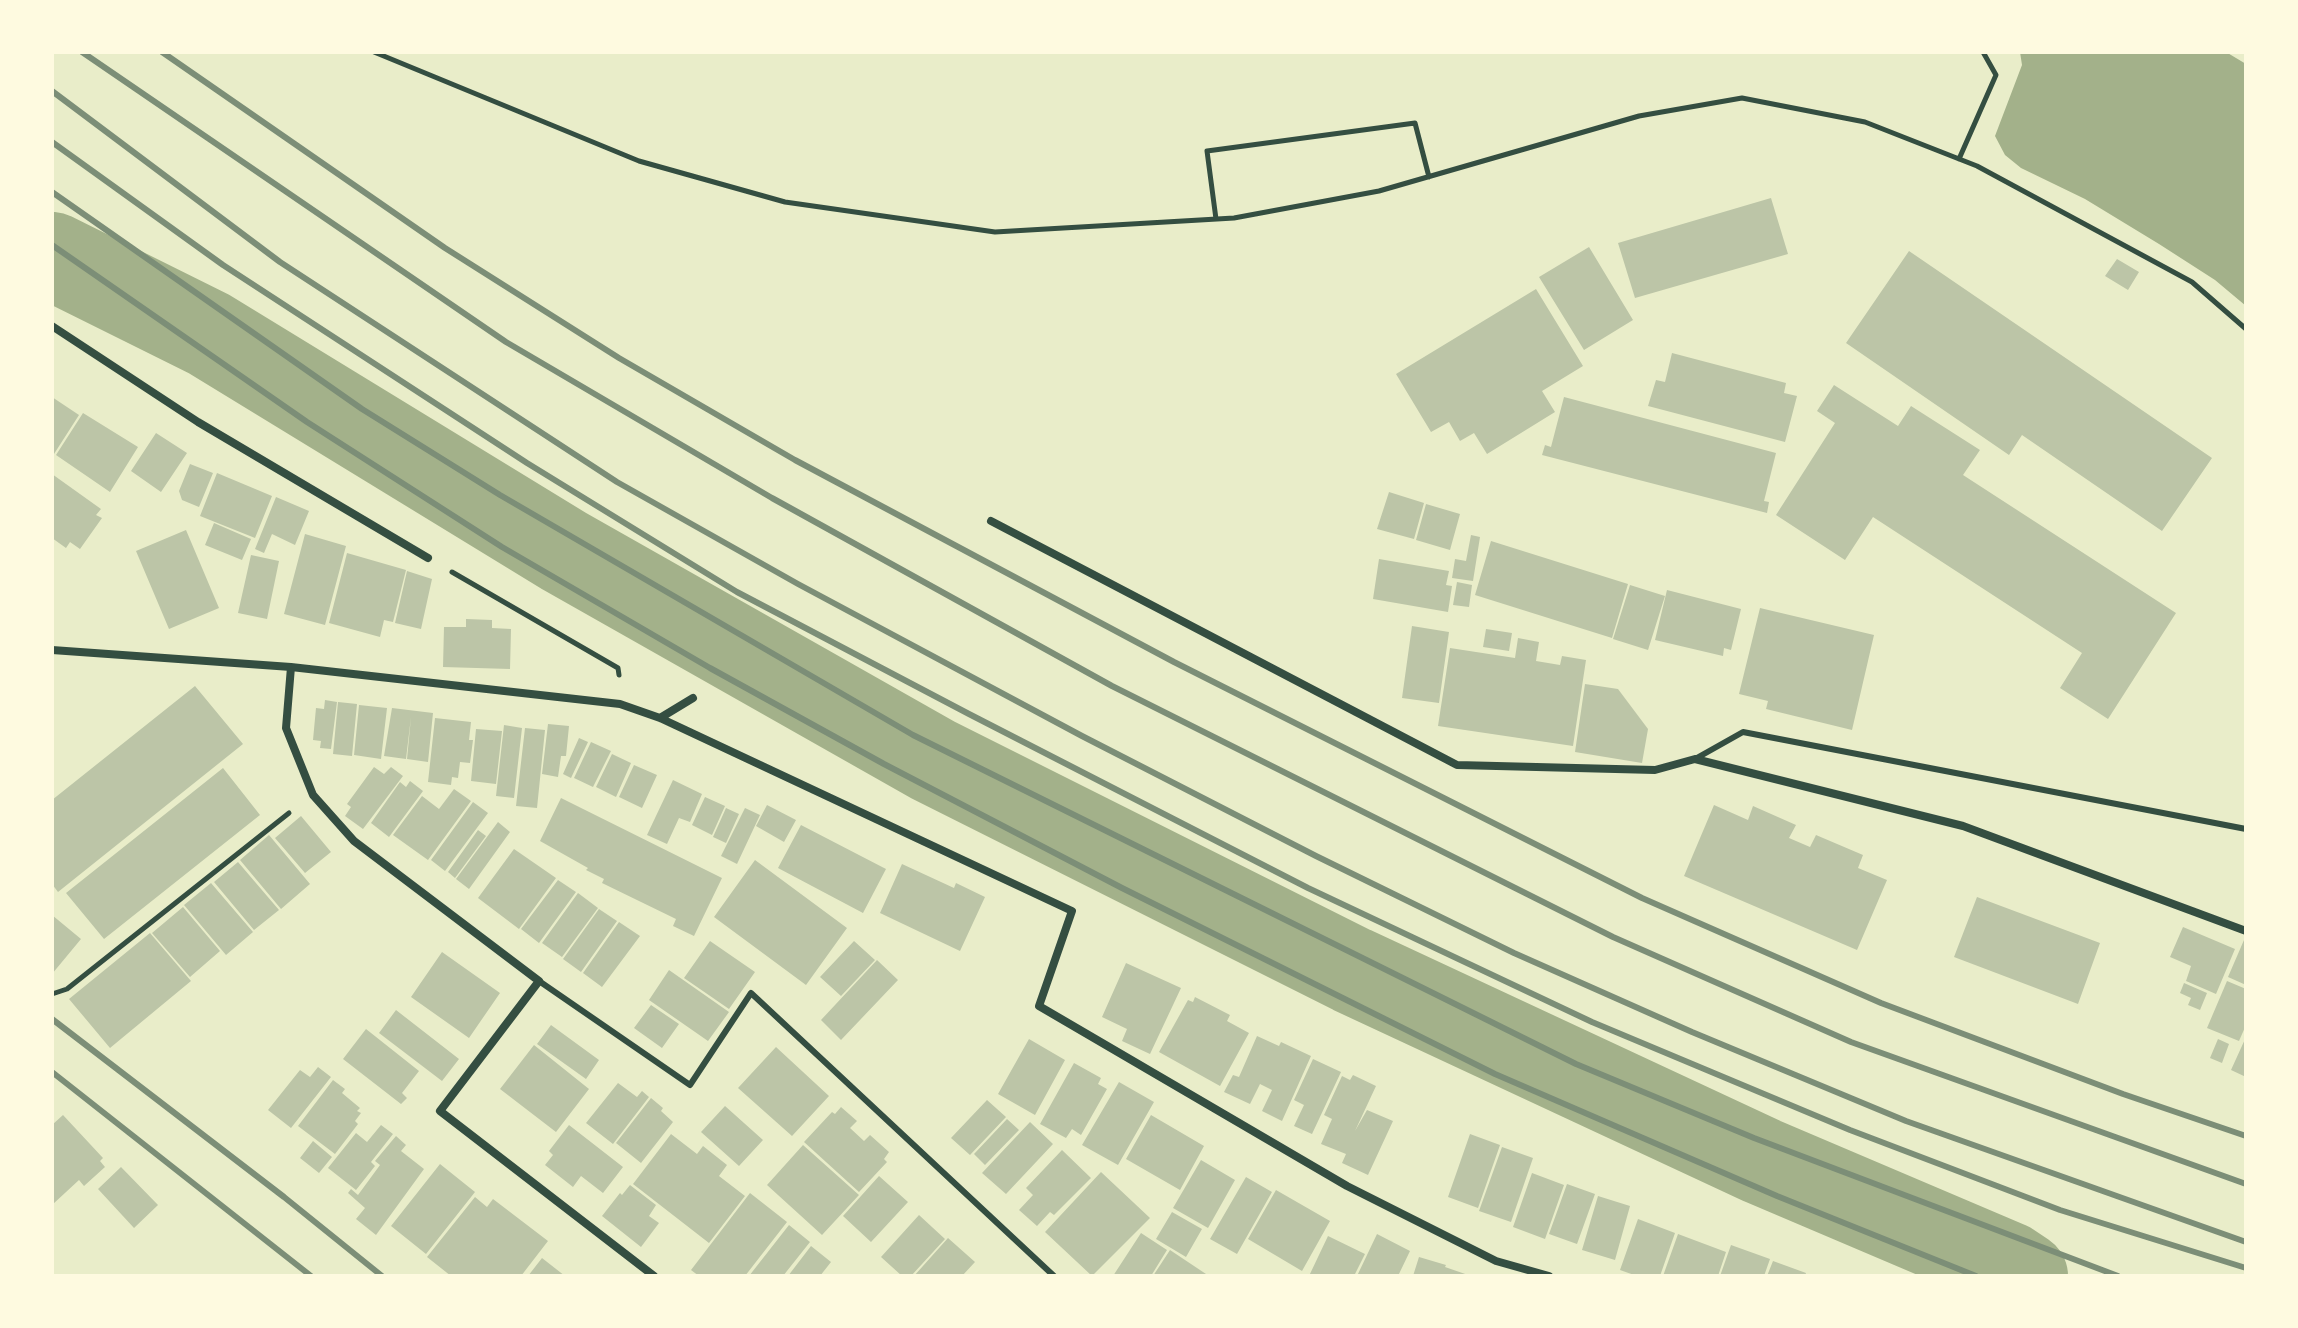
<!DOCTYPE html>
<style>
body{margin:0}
#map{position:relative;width:2298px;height:1328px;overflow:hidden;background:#e9edc9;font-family:Merriweather,serif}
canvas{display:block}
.frame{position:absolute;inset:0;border:54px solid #fefae0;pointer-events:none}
</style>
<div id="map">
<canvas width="2298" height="1328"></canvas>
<div class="frame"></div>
</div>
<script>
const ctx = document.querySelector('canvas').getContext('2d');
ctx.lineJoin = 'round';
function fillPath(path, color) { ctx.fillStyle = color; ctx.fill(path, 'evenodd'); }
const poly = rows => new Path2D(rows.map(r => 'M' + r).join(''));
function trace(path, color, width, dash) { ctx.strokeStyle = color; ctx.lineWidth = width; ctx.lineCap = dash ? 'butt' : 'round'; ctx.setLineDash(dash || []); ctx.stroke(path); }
const water = poly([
 [2020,52,2226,52,2246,64,2246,306,2215,280,2159,244,2085,199,2021,168,2005,155,1995,136,2022,65]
]);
const river = poly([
 [52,256,209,334,564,551,933,760,1352,970,1762,1161,2009,1266,2024,1276]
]);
const building = poly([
 [1771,198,1788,254,1635,298,1618,243],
 [1589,247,1633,320,1584,350,1539,277],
 [1909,251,2212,458,2162,531,2022,435,2009,455,1846,343],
 [2117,259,2139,272,2128,290,2105,276],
 [1536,289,1583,366,1542,391,1555,412,1487,454,1474,433,1460,441,1449,422,1431,432,1396,374],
 [1672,353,1786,383,1784,393,1797,396,1785,442,1648,406,1656,380,1665,382],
 [1834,385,1898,426,1911,406,1980,450,1963,475,2176,613,2108,719,2060,688,2082,653,1873,517,1845,560,1776,515,1835,423,1817,411],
 [52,397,79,415,54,454,52,452],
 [1564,397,1776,453,1764,501,1769,502,1767,513,1542,455,1545,445,1551,447],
 [83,413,138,447,110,492,56,455],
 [156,433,187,453,161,492,131,471],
 [190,464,213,473,199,507,182,500,179,491],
 [217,473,272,496,255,538,200,516],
 [52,474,101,509,96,515,102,518,80,549,70,542,66,548,52,538],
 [1389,492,1424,503,1414,539,1377,529],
 [276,497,309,511,295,545,272,534,264,553,255,549],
 [1426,504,1460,514,1450,550,1416,540],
 [214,523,251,539,242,560,205,545],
 [186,530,219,608,169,629,136,551],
 [305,534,346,546,325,625,284,614],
 [1471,535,1480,537,1473,581,1452,578,1455,559,1466,561],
 [1491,541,1628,584,1612,638,1475,595],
 [347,553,406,570,393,622,384,620,380,637,329,623],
 [251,555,279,561,267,619,238,613],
 [1379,559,1449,571,1446,585,1452,586,1448,612,1373,599],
 [407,571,432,579,421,629,395,623],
 [1457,582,1472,585,1469,607,1453,605],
 [1630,585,1665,596,1648,650,1613,639],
 [1667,590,1741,609,1731,650,1724,648,1723,656,1655,640],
 [1760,608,1874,635,1852,730,1766,709,1768,701,1739,694],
 [466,619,492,620,492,628,511,629,510,669,443,667,444,627,466,627],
 [1412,626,1449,632,1439,703,1402,698],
 [1486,629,1512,633,1509,651,1483,647],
 [1518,638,1539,642,1536,661,1560,665,1562,656,1586,660,1573,746,1438,726,1450,648,1515,658],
 [1585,684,1618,689,1648,729,1642,763,1575,752],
 [195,686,243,744,58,892,52,884,52,800],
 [325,700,337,702,331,749,320,748,321,741,313,740,316,708,324,709],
 [338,702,357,704,352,756,333,754],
 [359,705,387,708,381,759,354,755],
 [392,708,433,713,428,762,407,759,411,717,406,759,384,756],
 [435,718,471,722,469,740,473,740,470,763,460,762,458,778,452,777,451,785,428,782],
 [548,724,569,726,566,756,561,756,558,777,542,774],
 [504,725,522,728,514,798,496,796],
 [525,728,545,730,537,808,516,806],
 [476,729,502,731,496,784,471,781],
 [579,738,588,742,571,778,563,774],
 [591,742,611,751,593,787,574,778],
 [612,754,631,763,616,797,596,787],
 [634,765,657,775,642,808,619,797],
 [374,767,384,774,391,767,403,776,363,829,345,816,351,807,347,804],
 [223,768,260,815,104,939,66,893],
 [673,780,702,794,690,822,679,818,667,844,647,835],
 [410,781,423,791,389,837,371,823,400,782,406,787],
 [454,789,471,801,428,860,393,835,422,796,439,809],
 [705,797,725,806,712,835,692,825],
 [561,798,722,878,694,936,673,926,676,919,602,883,604,879,586,870,588,868,540,841],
 [473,802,488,813,445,871,431,860],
 [767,805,796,820,784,842,756,826],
 [1714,805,1748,820,1753,806,1796,825,1789,838,1810,847,1816,835,1863,855,1858,868,1887,880,1857,950,1684,876],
 [726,808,739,814,726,843,713,837],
 [745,808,760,815,737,864,721,856],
 [301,816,331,852,305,873,275,838],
 [498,822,510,832,469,889,456,879],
 [801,825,886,869,863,913,778,868],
 [478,830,486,836,455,878,448,872],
 [269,835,310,884,281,909,240,860],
 [514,849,556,878,519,929,478,898],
 [755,860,847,928,806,985,714,917],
 [238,862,279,910,254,930,214,882],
 [902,864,954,888,956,883,985,897,960,951,880,913],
 [558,880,576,892,539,943,521,929],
 [211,883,253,932,226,955,184,905],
 [578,893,598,908,562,957,542,943],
 [1977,897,2100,943,2078,1004,1954,957],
 [183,907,220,951,190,977,152,933],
 [599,909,617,921,581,972,563,959],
 [52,915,81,939,52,974],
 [619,922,640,936,602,987,583,973],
 [2183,927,2235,949,2216,994,2186,981,2191,966,2170,957],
 [150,933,191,981,110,1048,69,999],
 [2244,940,2246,941,2246,985,2228,977],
 [710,941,755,972,729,1009,684,978],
 [854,941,875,960,841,996,820,977],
 [442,952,500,993,469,1038,411,997],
 [877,960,898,980,841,1040,821,1020],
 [1126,963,1181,988,1150,1054,1122,1041,1127,1029,1102,1017],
 [669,970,729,1012,708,1041,649,1000],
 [2227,981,2246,989,2246,1025,2239,1041,2207,1028],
 [2184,983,2207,993,2200,1010,2188,1005,2191,998,2180,993],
 [1195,997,1230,1015,1227,1021,1249,1033,1220,1086,1159,1052,1188,1000,1193,1002],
 [651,1005,679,1024,662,1048,634,1028],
 [396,1010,459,1059,442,1081,379,1033],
 [551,1025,599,1060,586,1079,537,1044],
 [366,1029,419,1071,402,1093,407,1098,401,1104,343,1059],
 [1257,1036,1279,1046,1281,1042,1311,1056,1282,1121,1262,1111,1272,1090,1260,1084,1250,1104,1224,1092,1233,1075,1239,1077],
 [2246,1037,2246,1077,2231,1070],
 [1029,1039,1065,1060,1035,1115,998,1094],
 [2218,1039,2229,1044,2222,1063,2210,1058],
 [534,1045,589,1089,556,1132,500,1089],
 [776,1047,829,1096,792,1136,738,1088],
 [1313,1059,1341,1072,1312,1134,1294,1126,1304,1105,1294,1100],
 [1074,1063,1101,1078,1098,1084,1107,1089,1081,1135,1072,1129,1066,1138,1040,1124],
 [318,1067,331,1077,291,1128,268,1110,300,1070,310,1077],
 [1353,1075,1376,1086,1355,1131,1367,1110,1393,1121,1368,1175,1342,1163,1346,1154,1321,1144,1332,1119,1324,1115,1342,1076,1350,1080],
 [333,1080,345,1089,342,1093,360,1108,357,1111,361,1113,355,1121,358,1124,335,1154,298,1126],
 [1119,1082,1154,1102,1118,1165,1082,1145],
 [618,1083,637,1097,642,1091,649,1097,613,1144,586,1123],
 [651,1098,663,1108,661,1111,673,1122,641,1163,616,1143],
 [987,1100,1006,1117,970,1155,951,1138],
 [725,1106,763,1140,739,1166,701,1132],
 [841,1107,857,1121,850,1128,864,1141,870,1135,889,1152,884,1159,887,1162,859,1192,804,1142,832,1112,835,1114],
 [63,1115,103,1158,100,1161,105,1167,84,1186,79,1180,52,1205,52,1125],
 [1151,1115,1204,1146,1180,1190,1126,1159],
 [1007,1119,1019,1130,985,1165,974,1154],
 [1030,1122,1053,1144,1006,1194,982,1173],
 [381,1125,393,1134,371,1162,375,1166,356,1190,328,1168,356,1133,367,1142],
 [569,1125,623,1167,603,1193,581,1176,573,1187,545,1165,553,1155,549,1151],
 [671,1134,697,1154,703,1146,727,1165,719,1176,745,1196,709,1243,633,1184],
 [1470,1134,1500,1145,1478,1208,1448,1197],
 [396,1136,406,1145,401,1151,424,1169,376,1235,356,1219,365,1208,348,1193,351,1189,358,1195,380,1165,375,1161],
 [313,1141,332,1157,319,1173,300,1158],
 [803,1145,859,1195,822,1235,767,1185],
 [1502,1147,1533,1158,1511,1222,1479,1211],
 [1062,1150,1091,1178,1054,1215,1050,1212,1037,1226,1019,1210,1033,1195,1026,1188],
 [1201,1160,1235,1180,1208,1228,1173,1208],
 [440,1164,475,1192,426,1254,391,1226],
 [121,1167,158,1205,134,1228,98,1189],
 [1101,1172,1150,1218,1092,1276,1045,1232],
 [1532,1173,1564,1185,1545,1239,1513,1227],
 [879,1176,908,1202,871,1242,843,1216],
 [1246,1177,1272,1192,1237,1254,1210,1239],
 [1567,1184,1595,1194,1577,1244,1549,1234],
 [630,1185,656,1205,649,1216,659,1223,641,1247,602,1216,620,1193,622,1195],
 [1276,1190,1330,1221,1302,1271,1248,1239],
 [750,1193,787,1222,745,1276,699,1276,691,1270],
 [1598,1196,1630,1206,1615,1260,1582,1250],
 [475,1197,487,1207,493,1199,548,1241,521,1276,451,1276,427,1257],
 [1172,1212,1202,1229,1186,1257,1156,1239],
 [919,1215,945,1239,911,1276,902,1276,881,1257],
 [1638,1219,1675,1233,1660,1276,1637,1276,1620,1270],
 [789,1225,810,1242,783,1276,749,1276],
 [1141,1233,1167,1250,1151,1276,1113,1276],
 [1377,1234,1410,1251,1398,1276,1357,1276],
 [1678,1234,1726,1252,1718,1276,1663,1276],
 [1328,1236,1365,1254,1354,1276,1309,1276],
 [948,1238,975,1262,962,1276,914,1276],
 [1731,1245,1770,1259,1764,1276,1720,1276],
 [811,1246,831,1262,820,1276,788,1276],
 [1170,1250,1209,1276,1153,1276],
 [1419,1257,1446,1265,1445,1267,1471,1276,1413,1276],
 [542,1258,565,1276,528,1276],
 [1773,1261,1806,1273,1805,1276,1767,1276]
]);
const path = poly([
 [374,52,639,161,785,202,995,232,1234,218,1379,191,1639,116,1742,98,1865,122,1977,166,2192,282,2246,329],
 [1959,159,1996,75,1983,52],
 [1216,219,1207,151,1415,123,1429,177],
 [452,572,618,668,619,675],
 [52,994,67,989,289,813]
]);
const service = poly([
 [1695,759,1743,732,2246,829],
 [539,981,690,1085,751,993,1054,1276]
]);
const minor = poly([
 [52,326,198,422,428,558],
 [991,521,1457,765,1655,770,1695,759,1963,826,2246,931],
 [52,650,291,667,620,704,660,718,1072,911,1039,1006,1347,1186,1496,1261,1549,1276],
 [291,667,286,728,313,795,354,841,539,981,440,1111,654,1276],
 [660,718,693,698]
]);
const rail = poly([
 [82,52,506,342,772,498,1112,686,1613,937,1851,1042,2246,1184],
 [162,52,445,248,619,358,795,460,1174,662,1642,898,1881,1003,2123,1094,2246,1136],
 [52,91,280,262,617,482,798,584,1082,736,1316,856,1514,953,1692,1032,1906,1121,2246,1242],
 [52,142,223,265,527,463,737,592,969,714,1308,888,1592,1022,1850,1130,2060,1210,2246,1268],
 [52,192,362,409,500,495,913,735,1576,1064,1754,1138,2118,1276],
 [52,245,307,422,502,547,710,668,884,764,1122,888,1495,1074,1777,1196,1976,1276],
 [52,1019,284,1197,382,1276],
 [52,1072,311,1276]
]);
fillPath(water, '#a3b18a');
trace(river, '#a3b18a', 88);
fillPath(building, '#bcc5a7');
trace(path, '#344e41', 5);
trace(service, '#344e41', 6);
trace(minor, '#344e41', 8);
trace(rail, '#7c8e77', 6);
</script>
